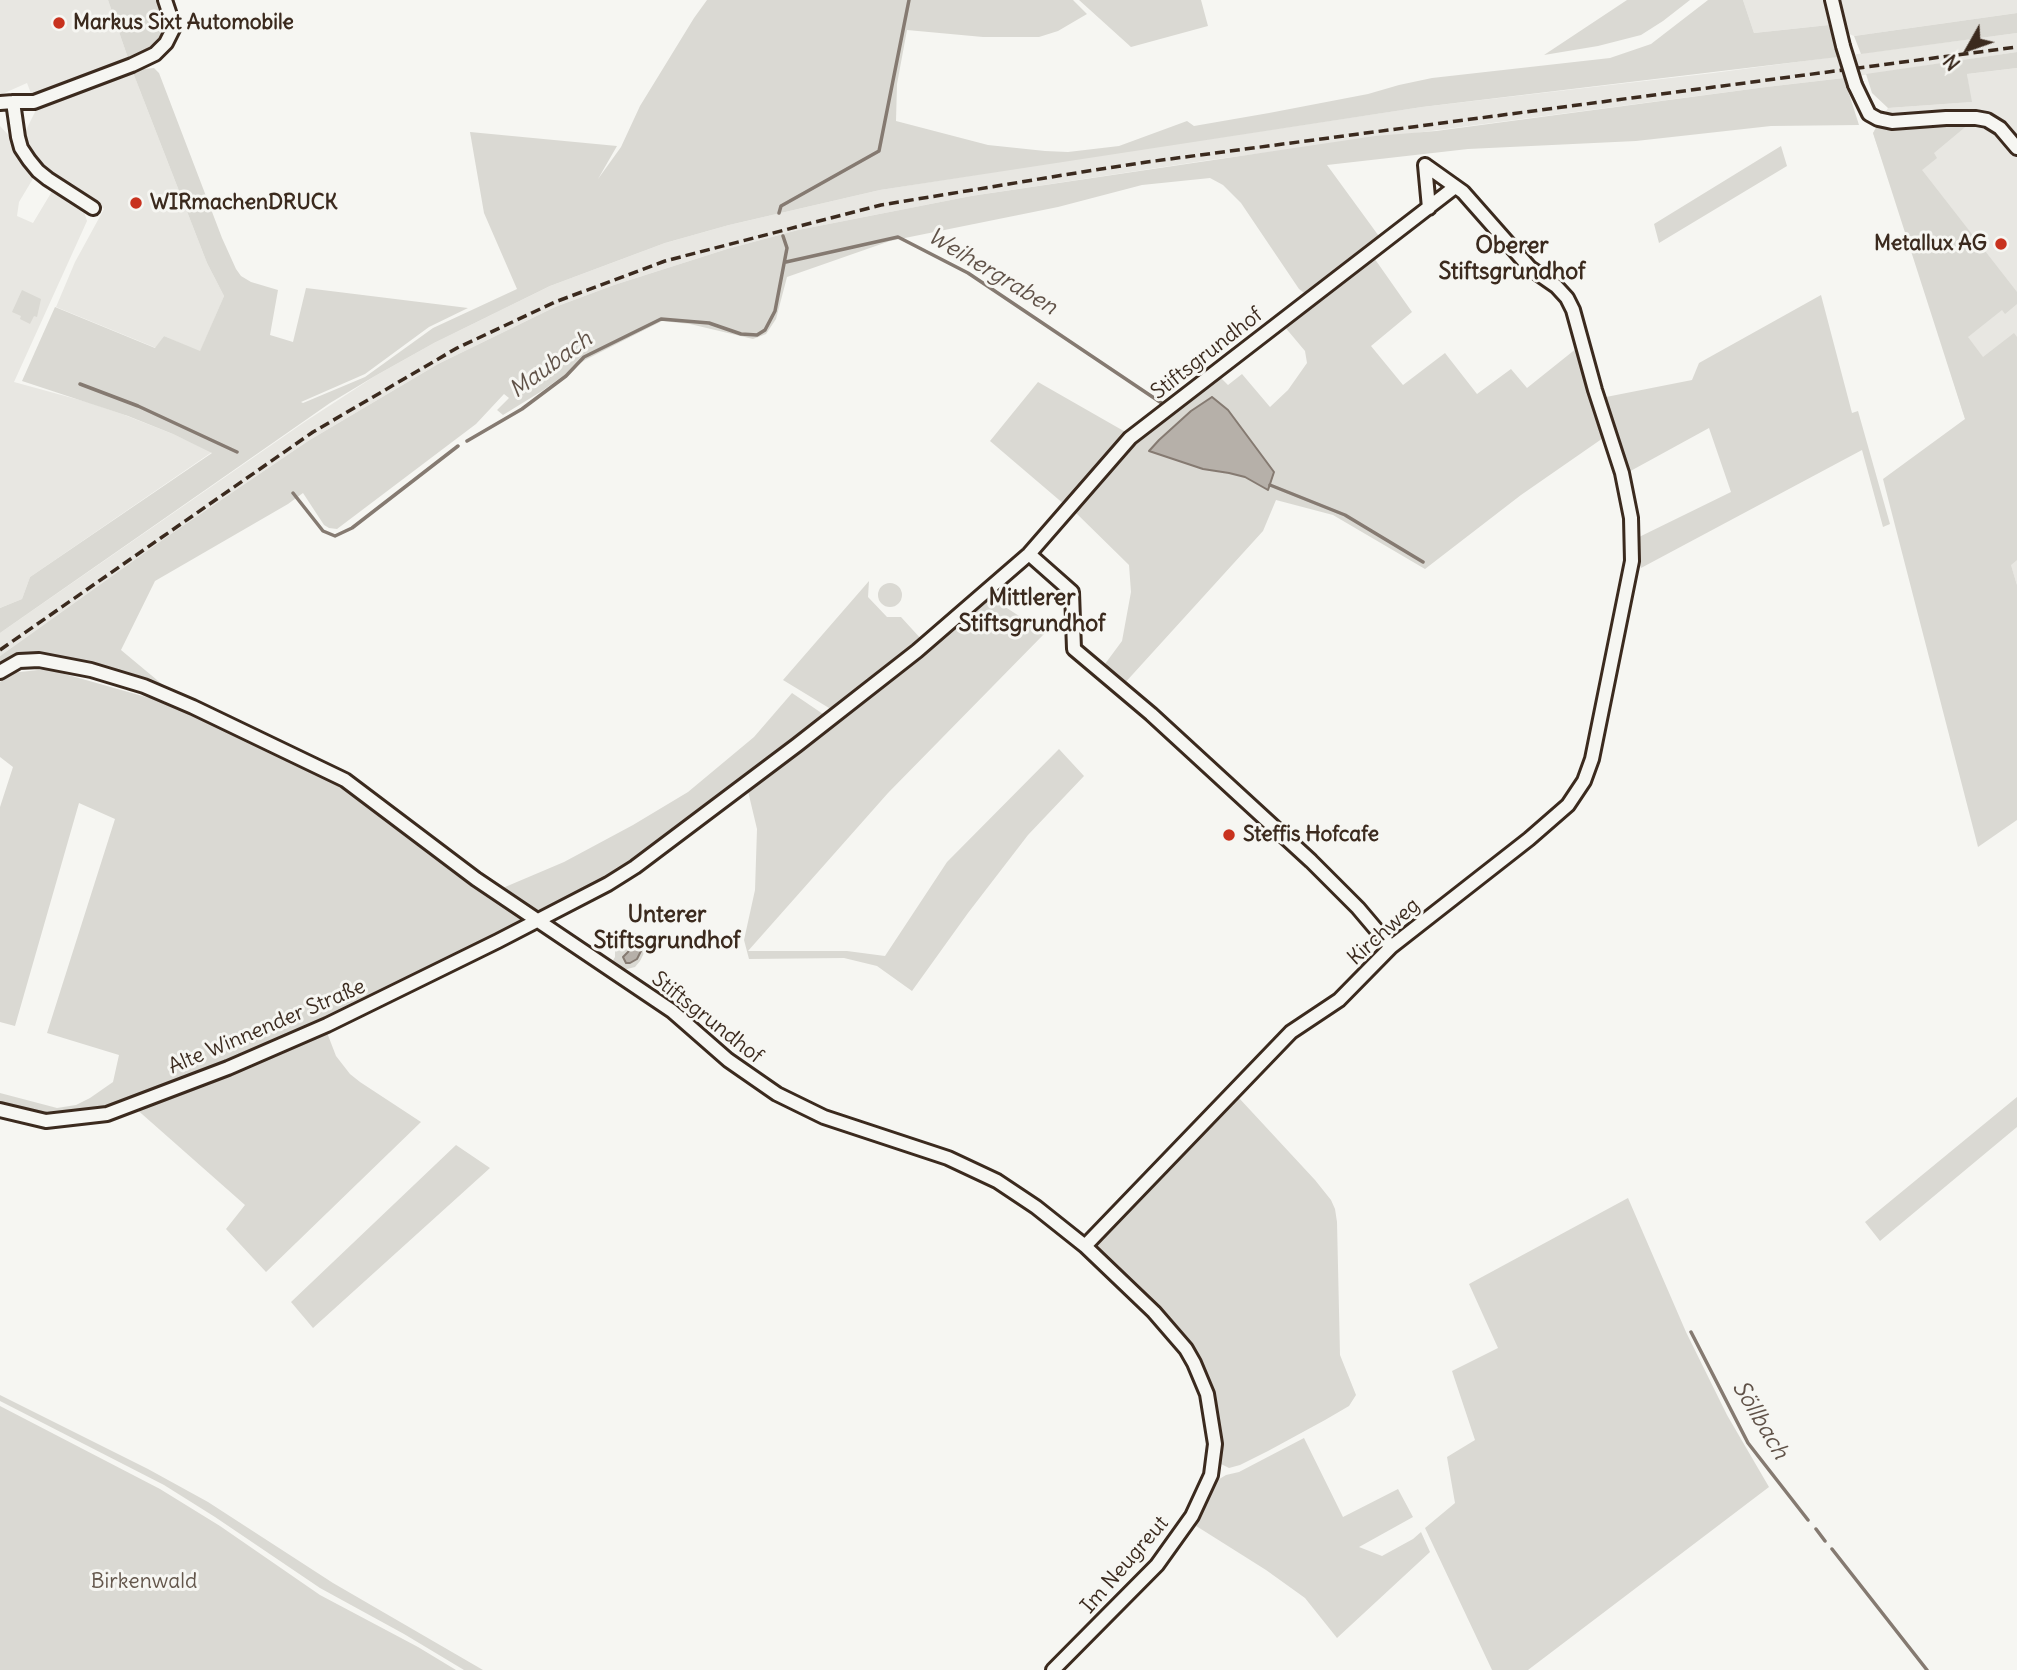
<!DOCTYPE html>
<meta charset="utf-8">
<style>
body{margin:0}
#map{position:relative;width:2017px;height:1670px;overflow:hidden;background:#f6f6f2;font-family:Delius,sans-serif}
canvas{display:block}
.north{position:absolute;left:1933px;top:14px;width:70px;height:70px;-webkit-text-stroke:5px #f6f6f2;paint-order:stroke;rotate:230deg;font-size:19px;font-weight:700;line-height:28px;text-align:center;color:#3b2a1e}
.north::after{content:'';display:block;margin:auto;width:24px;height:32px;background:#3b2a1e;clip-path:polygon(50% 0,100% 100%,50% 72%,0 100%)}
</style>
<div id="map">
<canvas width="2017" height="1670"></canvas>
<div class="north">N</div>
</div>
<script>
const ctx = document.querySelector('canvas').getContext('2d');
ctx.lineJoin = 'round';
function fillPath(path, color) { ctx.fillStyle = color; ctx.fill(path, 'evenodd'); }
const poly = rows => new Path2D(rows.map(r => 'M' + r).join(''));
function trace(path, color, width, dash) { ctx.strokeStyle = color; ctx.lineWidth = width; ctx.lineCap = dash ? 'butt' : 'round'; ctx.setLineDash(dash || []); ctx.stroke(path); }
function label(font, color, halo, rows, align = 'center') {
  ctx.font = font + ' Delius,sans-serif'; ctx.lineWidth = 6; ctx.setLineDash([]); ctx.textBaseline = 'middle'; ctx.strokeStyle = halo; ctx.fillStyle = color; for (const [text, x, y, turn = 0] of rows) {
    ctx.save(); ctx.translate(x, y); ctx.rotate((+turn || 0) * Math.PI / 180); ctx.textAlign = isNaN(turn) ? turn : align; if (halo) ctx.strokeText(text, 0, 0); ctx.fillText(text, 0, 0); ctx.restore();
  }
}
const built = poly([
 [0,0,108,0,129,61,32,96,27,83,0,95],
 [1743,0,2017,0,2017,13,1854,36,1829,25,1754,33],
 [2017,33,2017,52,1844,78,1766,87,1210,160,971,196,798,230,727,249,614,285,555,307,438,364,308,441,168,536,0,656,0,633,306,421,375,376,434,343,550,286,665,243,729,225,880,190,1069,160,1422,107,1713,73],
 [2017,68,2017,585,1911,246,1873,133,1888,108,1971,102,1967,74],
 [132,70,207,263,224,296,200,352,164,336,156,348,56,307,75,262,104,209,89,195,49,174,40,166,28,149,24,134,37,108],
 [0,126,14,141,24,166,34,177,19,202,17,216,33,223,54,188,81,202,87,221,14,382,87,402,122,414,173,434,212,452,30,577,22,599,0,608]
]);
const green = poly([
 [108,0,157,0,163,18,162,33,153,46,138,57,129,61],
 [707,0,1073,0,1087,14,1058,31,1039,37,983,37,907,30,897,84,896,121,988,145,1045,151,1068,152,1119,146,1187,121,1194,126,1269,113,1368,94,1399,85,1432,78,1610,58,1651,44,1708,0,1743,0,1754,33,1829,25,1838,57,1422,107,880,190,729,225,665,243,550,286,434,343,375,376,330,403,0,633,0,608,22,599,30,577,212,453,173,434,128,416,22,381,55,307,155,348,164,336,200,351,224,296,207,263,132,70,154,68,159,73,222,238,236,269,241,276,251,282,278,290,270,335,293,342,306,288,468,308,429,327,365,374,301,402,303,403,365,377,433,328,517,289,484,213,470,132,617,146,598,179,621,147,640,106,694,18],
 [1079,0,1201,0,1208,26,1131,47],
 [1627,0,1690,0,1663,21,1641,35,1598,46,1544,55],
 [2017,13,2017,33,1861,54,1854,36],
 [2017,52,2017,68,1967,74,1972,102,1888,108,1872,93,1866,74],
 [1844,78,1859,125,1771,126,1636,141,1468,149,1327,165,1381,239,1307,295,1299,289,1241,203,1223,185,1210,178,1142,185,1058,207,890,241,787,277,776,319,766,334,753,339,690,324,662,321,585,360,542,391,503,415,497,410,509,398,504,394,476,424,337,529,329,528,324,525,303,493,288,504,155,581,121,650,175,695,34,655,16,655,0,665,0,656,168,536,308,441,438,364,555,307,614,285,727,249,798,230,971,196,1375,136,1436,131,1766,87],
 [1960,122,1970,123,1934,153,1937,158,1922,170,2017,292,2017,304,2005,314,2002,310,1968,337,1983,357,2014,333,2017,337,2017,560,2011,565,2017,585,2017,820,1978,847,1883,479,1965,419,1873,133,1877,126,1899,129],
 [1781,146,1787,166,1659,243,1654,224],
 [1372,255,1412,312,1371,346,1403,385,1445,353,1477,394,1511,369,1527,388,1577,348,1606,436,1521,495,1425,569,1333,515,1276,500,1263,531,1123,685,1102,668,1122,641,1131,592,1129,565,1075,512,1129,453,1127,447,1132,444,1135,445,1221,378,1228,385,1242,374,1270,407,1288,390,1307,363,1305,351,1284,326,1324,299,1321,294],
 [1227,410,1243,433,1267,490,1245,477,1229,473,1203,469,1150,451,1159,440,1191,411],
 [22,290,41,299,37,317,34,316,30,324,20,319,21,316,12,312],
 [1821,295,1852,413,1858,411,1890,524,1883,527,1862,450,1641,568,1636,556,1635,539,1731,492,1709,428,1625,474,1601,398,1692,380,1699,363],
 [1038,382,1129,434,1065,505,990,441],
 [869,581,868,597,887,617,901,617,922,640,837,707,829,708,783,680],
 '878 595a12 12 0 1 1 24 0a12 12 0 1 1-24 0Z',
 [987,595,1045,633,888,793,748,951,847,951,885,956,947,862,1059,749,1084,776,1028,835,968,913,912,991,877,966,844,958,749,959,744,940,755,890,757,829,747,787],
 [47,669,178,706,341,786,449,866,521,915,525,920,524,924,270,1046,138,1099,87,1112,47,1118,0,1105,0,1093,57,1108,76,1105,90,1098,113,1082,119,1055,47,1033,115,819,79,803,15,1026,0,1022,0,807,13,767,0,757,0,682,11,673],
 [792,693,823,714,825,717,703,813,584,895,537,915,498,890,564,862,633,825,688,792,754,737],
 [637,933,641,934,645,939,647,947,640,961,635,967,627,969,620,970,611,964,615,957,615,946,628,934],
 [326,1030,336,1056,350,1074,360,1082,421,1122,266,1272,226,1229,245,1205,134,1107,180,1093],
 [2017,1097,2017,1127,1880,1241,1865,1222],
 [1235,1098,1239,1098,1315,1180,1331,1200,1335,1209,1337,1222,1340,1355,1356,1395,1349,1406,1325,1420,1268,1451,1240,1465,1229,1468,1219,1463,1215,1414,1205,1380,1096,1251,1096,1244],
 [456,1145,490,1168,313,1328,291,1302],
 [1628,1198,1686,1332,1727,1415,1769,1487,1528,1670,1492,1670,1425,1528,1455,1503,1447,1457,1475,1440,1452,1371,1498,1348,1469,1284],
 [0,1395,148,1469,208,1502,333,1583,483,1670,464,1670,404,1634,320,1588,215,1517,164,1485,0,1401],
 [0,1406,160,1489,220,1526,320,1595,418,1647,456,1670,0,1670],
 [1304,1438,1343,1517,1398,1489,1413,1517,1359,1547,1382,1556,1413,1539,1421,1532,1430,1552,1337,1638,1305,1598,1266,1570,1193,1524,1209,1490,1216,1481,1226,1475,1239,1472]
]);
const water = poly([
 [1212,397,1228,410,1274,472,1268,490,1245,477,1229,473,1203,469,1149,451,1159,440,1191,411,1212,397],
 [638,936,644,943,642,949,637,959,630,963,626,963,623,957,628,952,634,943,629,937,638,936]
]);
const stream = poly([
 [779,213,781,206,879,151,909,0],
 [786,262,898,237,968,273,1163,404],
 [80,384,138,406,237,452],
 [467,441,522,409,566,376,584,357,661,319,709,323,741,334,757,335,765,330,775,311,787,248,783,236],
 [1270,485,1345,515,1423,562],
 [293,493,323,531,335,536,352,528,458,446],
 [1691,1332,1748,1443,1808,1520],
 [1816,1529,1825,1541],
 [1832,1549,1927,1670]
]);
const street = poly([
 [1832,0,1843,46],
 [1855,85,1869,114,1878,119,1892,122,1946,118,1976,118,1987,120,2000,128,2017,148],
 [13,102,18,137,21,148,29,160,38,171,48,179,93,208],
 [0,103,13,102,34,102,132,65,155,54,166,43,173,29,171,18,165,0],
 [1425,165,1429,208],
 [1029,554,1072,592,1074,649,1151,714,1311,861,1358,908,1391,947],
 [0,672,19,661,39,660,91,670,144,686,193,707,345,780,476,879,672,1011,728,1060,777,1094,824,1117,948,1158,997,1181,1036,1207,1085,1246,1154,1312,1186,1349,1194,1363,1207,1394,1215,1444,1211,1475,1192,1516,1157,1565,1053,1670],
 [0,1110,46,1121,107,1114,228,1068,327,1025,498,941,608,884,635,867,797,745,917,651,1029,554,1130,438,1455,187],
 [1085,1246,1291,1032,1339,1000,1391,947,1529,839,1568,805,1584,781,1592,759,1632,561,1631,518,1622,473,1595,390,1573,310,1567,298,1556,286,1530,268,1463,192,1425,165]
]);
const rail = poly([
 [0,650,313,432,457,348,555,302,665,261,881,205,1082,172,1147,162,2017,47]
]);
const streetBridge = poly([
 [1843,46,1855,85]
]);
const markers = [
 [59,23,7,"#c8321e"],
 [136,203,7,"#c8321e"],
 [2001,244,7,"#c8321e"],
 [1229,835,7,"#c8321e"]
];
const poiNames = [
 ["Markus Sixt Automobile",73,23],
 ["WIRmachenDRUCK",150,203],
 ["Metallux AG",1987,244,"right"],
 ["Steffis Hofcafe",1243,835]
];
const streetNames = [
 ["Stiftsgrundhof",1207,354,-38],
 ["Kirchweg",1384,932,-42],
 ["Stiftsgrundhof",707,1018,38],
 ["Alte Winnender Straße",267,1027,-23],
 ["Im Neugreut",1125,1565,-49]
];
const parkNames = [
 ["Birkenwald",144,1582]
];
const neighbourhoodNames = [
 ["Oberer",1512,246],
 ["Stiftsgrundhof",1512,272],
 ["Mittlerer",1032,598],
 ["Stiftsgrundhof",1032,624],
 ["Unterer",667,915],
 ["Stiftsgrundhof",667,941]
];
const waterNames = [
 ["Weihergraben",992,272,31],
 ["Maubach",551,365,-36],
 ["Söllbach",1760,1420,59]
];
fillPath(built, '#e8e7e2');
fillPath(green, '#dad9d3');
fillPath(water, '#b6b0a9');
trace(water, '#857a71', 2);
trace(stream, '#857a71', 3.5);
trace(street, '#3b2a1e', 18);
trace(street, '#f6f6f2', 12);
trace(rail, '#3b2a1e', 3.5, [10, 5]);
trace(streetBridge, '#3b2a1e', 18, []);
trace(streetBridge, '#f6f6f2', 12);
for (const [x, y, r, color] of markers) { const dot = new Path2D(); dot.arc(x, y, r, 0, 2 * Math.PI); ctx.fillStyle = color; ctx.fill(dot); trace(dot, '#f6f6f2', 2.5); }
label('bold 21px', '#3b2a1e', '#f6f6f2', poiNames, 'left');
label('21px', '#3b2a1e', '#f6f6f2', streetNames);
label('21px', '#63564b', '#f6f6f2', parkNames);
label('bold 23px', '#3b2a1e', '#f6f6f2', neighbourhoodNames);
label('italic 23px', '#605248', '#f6f6f2', waterNames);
</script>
